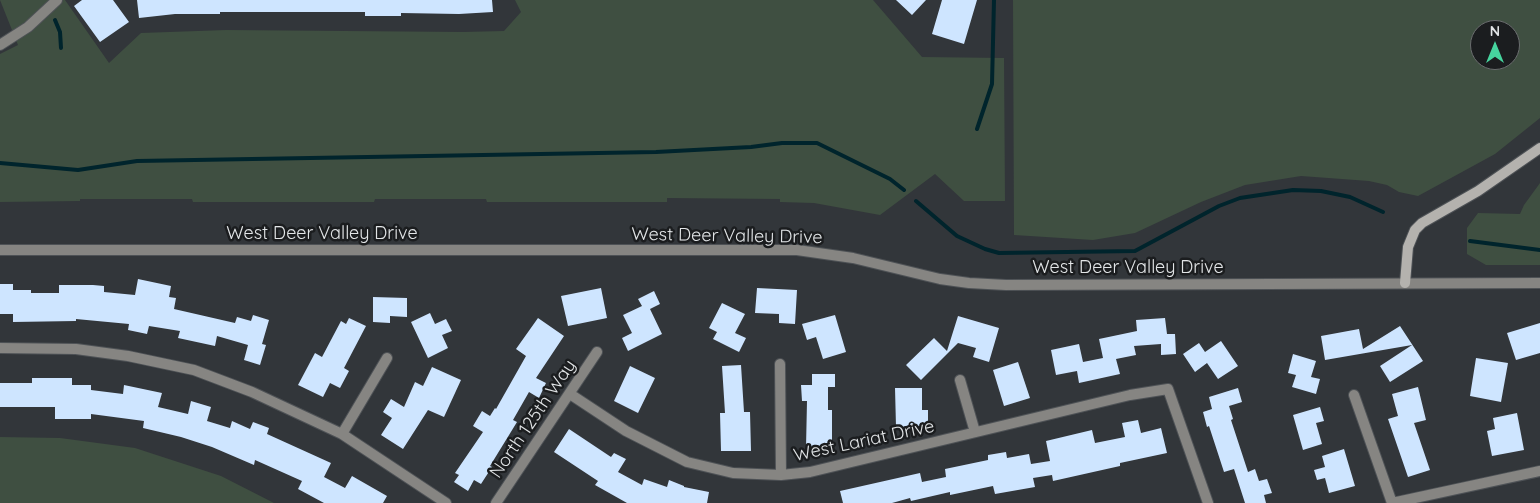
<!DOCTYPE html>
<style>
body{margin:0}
#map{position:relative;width:1540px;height:503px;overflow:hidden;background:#32363a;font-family:Quicksand,sans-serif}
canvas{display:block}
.north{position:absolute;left:1470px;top:20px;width:50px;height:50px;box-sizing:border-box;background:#1b1d1f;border:1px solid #6b6d6f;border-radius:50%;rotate:0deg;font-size:14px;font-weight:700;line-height:20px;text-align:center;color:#e2e5e7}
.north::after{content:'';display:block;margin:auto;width:18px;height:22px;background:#46d49e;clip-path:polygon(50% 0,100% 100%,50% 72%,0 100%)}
</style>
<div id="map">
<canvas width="1540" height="503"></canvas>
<div class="north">N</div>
</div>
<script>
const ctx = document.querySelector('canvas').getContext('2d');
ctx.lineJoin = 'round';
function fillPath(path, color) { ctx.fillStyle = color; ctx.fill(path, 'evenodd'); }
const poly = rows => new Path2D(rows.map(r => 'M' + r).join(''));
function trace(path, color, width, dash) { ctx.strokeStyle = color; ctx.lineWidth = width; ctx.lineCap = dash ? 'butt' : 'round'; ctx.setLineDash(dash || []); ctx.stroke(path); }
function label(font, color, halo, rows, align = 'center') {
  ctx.font = font + ' Quicksand,sans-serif'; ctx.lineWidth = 5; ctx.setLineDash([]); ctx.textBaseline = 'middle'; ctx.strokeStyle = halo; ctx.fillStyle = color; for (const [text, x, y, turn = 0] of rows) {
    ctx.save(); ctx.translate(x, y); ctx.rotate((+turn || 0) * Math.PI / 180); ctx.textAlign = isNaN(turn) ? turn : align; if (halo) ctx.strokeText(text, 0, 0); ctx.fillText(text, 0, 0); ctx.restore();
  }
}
const green = poly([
 [0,0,65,0,109,63,141,33,226,30,463,32,504,31,521,12,515,0,873,0,922,57,1004,58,1005,201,964,201,935,174,880,215,814,203,780,202,780,199,667,198,667,202,487,202,486,199,375,199,374,202,193,202,192,199,80,199,80,201,0,202,0,54,18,45],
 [1013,0,1540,0,1540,118,1495,154,1418,196,1399,192,1387,185,1369,181,1301,176,1245,185,1201,202,1135,233,1093,240,1014,235],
 [1480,30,1510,30,1510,60,1480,60],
 [1540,183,1540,265,1486,265,1467,254,1467,228,1478,213,1520,214,1524,205],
 [0,437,60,438,135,448,221,476,274,503,0,503]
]);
const stream = poly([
 [55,20,60,32,61,48],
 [977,129,992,84,994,0],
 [0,163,78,170,137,161,656,152,751,147,782,143,817,143,890,179,904,190],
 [916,201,957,236,985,249,999,253,1135,251,1219,206,1240,198,1293,190,1321,191,1350,197,1383,212],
 [1470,241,1540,250]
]);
const building = poly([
 [82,0,113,0,129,22,100,42,74,6],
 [137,0,492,0,493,12,459,14,401,13,401,16,365,16,365,12,220,12,220,14,175,14,139,18],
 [896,0,926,0,912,15],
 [942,0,977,0,964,44,932,34],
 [138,279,171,286,169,297,176,298,174,309,235,323,237,317,251,321,253,315,269,320,262,344,266,345,260,365,244,360,248,345,217,336,215,346,178,338,180,331,149,326,147,334,128,330,129,324,76,319,76,321,13,322,13,314,0,314,0,284,13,284,13,290,31,290,31,293,59,293,59,285,93,285,104,286,104,292,135,295],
 [601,288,607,318,568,326,561,296],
 [757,288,797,290,795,324,779,323,779,314,755,313],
 [654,291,660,304,650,309,662,334,628,351,622,338,632,333,623,315,642,306,638,299],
 [373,297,407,298,407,317,390,316,390,323,373,322],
 [722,303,745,314,735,333,746,338,739,352,713,339,717,332,709,328],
 [430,313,435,324,446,319,452,331,442,335,448,348,428,358,411,322],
 [835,315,846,352,823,359,816,337,807,340,802,324],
 [958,316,999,328,989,362,973,357,976,348,958,343,921,380,906,365,934,338,947,351],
 [349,318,366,326,344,368,349,371,340,388,330,383,323,397,298,385,315,353,322,357,341,321,346,324],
 [538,318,564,336,536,378,546,383,539,398,529,392,513,420,517,422,490,466,492,467,481,484,474,480,468,491,454,482,459,475,455,473,483,432,473,426,482,411,490,416,495,408,496,409,526,356,516,349],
 [1165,318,1167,334,1175,334,1176,354,1161,355,1161,344,1134,346,1136,355,1116,359,1120,374,1079,383,1077,371,1056,375,1051,350,1079,344,1083,362,1103,358,1099,339,1137,331,1136,320],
 [1540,323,1540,353,1516,360,1507,333],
 [1400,326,1423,361,1390,382,1380,366,1412,345,1325,360,1321,336,1359,329,1363,349],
 [1221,341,1238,366,1218,379,1207,363,1195,372,1183,354,1199,343,1205,352],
 [1293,354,1316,361,1311,377,1320,379,1316,394,1292,387,1296,375,1288,373],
 [1476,358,1508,363,1501,402,1470,396],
 [1018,362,1030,398,1004,406,993,370],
 [741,365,744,412,750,412,751,451,721,451,720,413,725,413,722,366],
 [630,366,655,378,638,413,614,401],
 [432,367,461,380,444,417,428,410,403,449,381,435,392,418,383,412,391,399,404,407,415,382,423,386],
 [812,374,835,374,835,387,828,387,828,410,832,410,832,448,806,448,807,401,802,401,801,385,812,385],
 [32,378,72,378,72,385,91,385,91,390,123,394,124,385,162,393,158,407,188,414,191,401,211,407,207,421,230,428,232,421,250,429,253,422,269,428,267,434,331,463,324,477,345,488,352,476,387,496,383,503,324,503,298,489,302,481,255,460,254,465,212,447,181,437,143,428,144,421,91,414,91,419,55,419,55,407,0,407,0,383,32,383],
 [1418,387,1426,420,1414,423,1430,470,1408,477,1388,419,1398,416,1392,394],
 [895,388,922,388,922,410,928,410,928,426,896,427],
 [1238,388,1242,402,1229,406,1233,419,1231,420,1248,472,1255,469,1259,481,1267,479,1272,493,1264,495,1266,503,1245,503,1234,469,1224,472,1209,426,1207,427,1203,412,1212,409,1209,397],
 [1320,407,1324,421,1316,423,1322,444,1303,450,1293,415],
 [1517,413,1524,450,1492,456,1487,431,1495,429,1493,418],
 [1138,420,1141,433,1161,428,1167,453,1120,463,1120,466,1053,481,1052,475,1033,478,1035,487,995,494,993,486,950,495,950,492,911,501,910,498,892,503,843,503,840,491,920,473,922,482,946,477,945,469,988,460,988,455,1006,452,1007,458,1029,454,1031,464,1050,461,1046,441,1092,430,1095,443,1125,437,1122,423],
 [569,429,611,457,614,453,626,459,618,472,642,485,644,479,667,487,669,480,684,486,684,487,709,492,707,503,627,503,595,485,598,481,554,452],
 [1344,449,1355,486,1329,493,1325,478,1317,480,1314,470,1325,467,1322,456]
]);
const minor = poly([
 [0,45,28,27,57,0],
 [0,348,76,349,128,356,194,370,252,392,342,434,446,503],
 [780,364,781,475],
 [960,380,975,432],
 [570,394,626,431,687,462,733,473,781,475,810,472,1130,395,1168,389,1208,503],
 [1354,395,1392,503],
 [342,434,387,358],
 [496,503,597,352],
 [1392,503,1540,471]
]);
const tertiary = poly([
 [0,250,797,250,853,258,940,279,969,283,1006,285,1540,283]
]);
const secondary = poly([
 [1405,283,1408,247,1415,230,1422,223,1478,191,1540,148]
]);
const streetNames = [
 ["West Deer Valley Drive",322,234],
 ["West Deer Valley Drive",727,236,1],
 ["West Deer Valley Drive",1128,268],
 ["North 125th Way",533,419,-56],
 ["West Lariat Drive",864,441,-12]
];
fillPath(green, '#3f4f41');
trace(stream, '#00242c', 4);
fillPath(building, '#cee5ff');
trace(minor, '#4e5256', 12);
trace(tertiary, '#4e5256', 12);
trace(secondary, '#4e5256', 12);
trace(minor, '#868582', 10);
trace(tertiary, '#868582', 10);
trace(secondary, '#b4b2ae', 10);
label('18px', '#e2e5e7', '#1b1d1f', streetNames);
</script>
